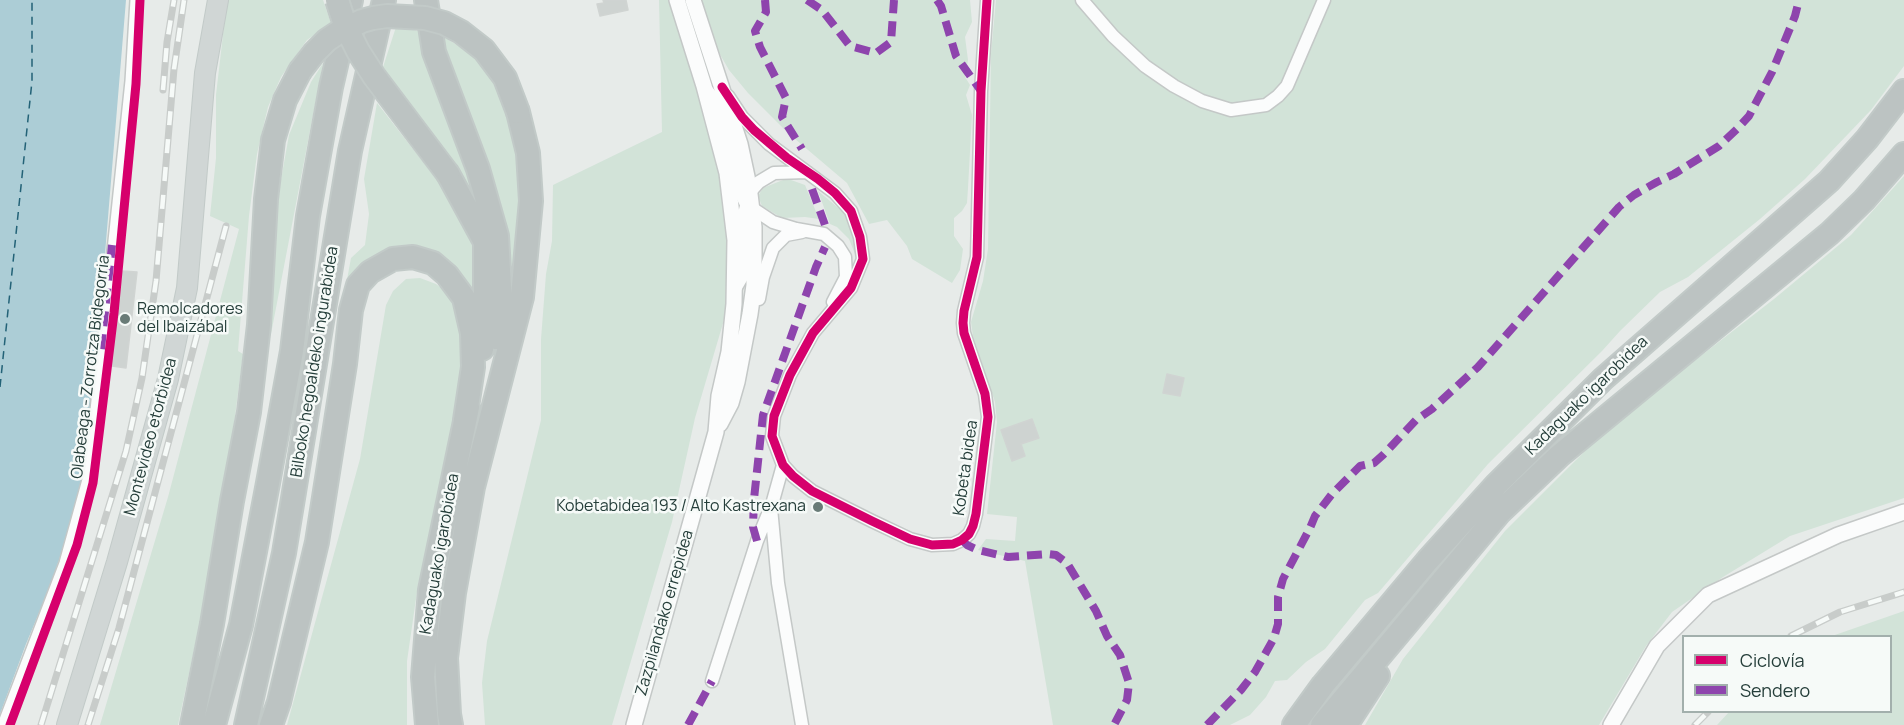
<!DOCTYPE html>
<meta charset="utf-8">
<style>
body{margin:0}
#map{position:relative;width:1904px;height:725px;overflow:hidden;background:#e7ebe9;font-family:Manrope,sans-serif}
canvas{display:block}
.legend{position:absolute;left:1682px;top:635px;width:210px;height:78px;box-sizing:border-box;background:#f6faf8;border:2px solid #a2afac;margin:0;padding:8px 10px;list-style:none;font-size:18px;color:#253e3a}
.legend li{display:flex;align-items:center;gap:12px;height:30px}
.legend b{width:30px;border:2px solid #a2afac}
</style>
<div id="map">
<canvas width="1904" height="725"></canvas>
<ul class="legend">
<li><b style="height:8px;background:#d6006c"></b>Ciclovía</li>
<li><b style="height:8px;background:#8e44ad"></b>Sendero</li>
</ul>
</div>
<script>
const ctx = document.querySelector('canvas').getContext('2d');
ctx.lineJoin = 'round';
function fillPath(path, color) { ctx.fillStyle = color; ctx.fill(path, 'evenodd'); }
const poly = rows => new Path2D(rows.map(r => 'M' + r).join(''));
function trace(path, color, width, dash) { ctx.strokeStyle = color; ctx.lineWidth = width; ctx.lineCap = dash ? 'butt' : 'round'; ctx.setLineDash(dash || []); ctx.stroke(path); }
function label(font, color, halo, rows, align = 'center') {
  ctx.font = font + ' Manrope,sans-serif'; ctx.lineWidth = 5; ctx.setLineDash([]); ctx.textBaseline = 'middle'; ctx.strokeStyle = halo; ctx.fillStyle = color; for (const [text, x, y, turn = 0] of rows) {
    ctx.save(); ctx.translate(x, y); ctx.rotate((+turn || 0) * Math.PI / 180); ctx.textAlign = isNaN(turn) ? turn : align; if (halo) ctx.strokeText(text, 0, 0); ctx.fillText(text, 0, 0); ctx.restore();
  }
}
const green = poly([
 [227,0,323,0,331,23,307,40,281,77,268,107,257,154,249,216,238,351,243,354,232,440,200,622,178,725,100,725,168,497,239,229,210,216,216,158,216,95],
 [659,0,671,0,713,136,722,179,730,260,729,303,695,418,672,522,612,725,485,725,482,683,487,641,541,420,541,339,546,274,552,241,553,185,662,132],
 [697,0,970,0,972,22,965,37,968,60,965,77,970,85,966,95,972,115,968,188,967,203,962,211,954,218,954,236,963,249,960,270,952,283,912,259,907,246,887,220,869,224,847,183,788,133,748,93,729,70,714,44],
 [996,0,1904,0,1904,66,1871,110,1805,179,1760,219,1688,277,1660,292,1620,331,1602,351,1488,464,1378,593,1365,600,1325,649,1306,662,1287,680,1275,681,1266,697,1250,715,1230,725,1053,725,1025,561,978,550,986,539,1015,541,1017,517,987,514,997,422,995,402,973,336,971,322,983,281,988,249,991,54],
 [396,27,425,32,488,225,383,67],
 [439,34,475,56,490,74,508,109,517,142,523,193,514,279,501,215],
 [323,63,271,334,262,353,280,185,289,135,311,82],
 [377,103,442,186,461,216,472,245,477,280,478,312,449,262,361,267,346,285,351,258,365,245,369,214,364,179],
 [1904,176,1904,498,1790,536,1723,577,1672,612,1646,646,1599,725,1365,725,1403,659,1505,531,1608,428,1774,299,1851,235],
 [783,180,791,180,805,185,819,219,805,217,782,218,762,206,758,196,763,188],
 [818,191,842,211,850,223,855,237,855,254,849,239,837,227,830,224],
 [420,278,436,284,452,296,462,319,463,353,459,394,435,516,418,585,407,661,407,725,287,725,360,459,386,305,393,291,406,279],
 [1904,611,1904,725,1717,725,1729,712,1890,712,1890,636,1832,636]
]);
const water = poly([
 [0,0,126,0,102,290,83,476,67,537,49,589,26,644,0,714]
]);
const ferry = poly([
 [0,387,32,81,32,0]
]);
const building = poly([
 [603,0,626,0,628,10,600,16,597,4,604,3,603,0],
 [123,271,137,272,126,368,112,366,123,271],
 [1167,374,1184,378,1180,396,1163,393,1167,374],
 [1032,419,1039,438,1021,444,1025,456,1012,461,1001,430,1032,419]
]);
const pedestrian = poly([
 [2,725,64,563,88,476,130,81,135,0]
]);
const minor = poly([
 [1082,0,1113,36,1145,66,1174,86,1202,101,1231,110,1266,105,1278,96,1287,86,1324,0],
 [706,89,719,105,740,192,746,204,773,222,796,229,824,234,838,246,845,257,846,277,833,302],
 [728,96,742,117,769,144,835,193,851,211,860,237,863,259,851,288,813,333,790,375,774,416,772,436,783,465,793,476,812,491,872,521,910,539,932,545,953,544,962,540,969,534,973,526,976,514,988,417,985,394,964,333,963,323,964,311,977,257,981,91,987,0],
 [735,289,745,272,743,217,750,192,759,182,774,173,807,172],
 [759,299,763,277,773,248,786,235,802,232],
 [783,465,771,508,778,583,802,725],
 [712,681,757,541,770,509]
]);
const tertiary = poly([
 [693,0,740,144,749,186,754,227,754,285,750,314,737,382,731,403,720,424],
 [634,725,716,432,719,396,729,352,734,304,735,240,727,173,704,86,677,0],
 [1611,725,1657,646,1708,595,1838,535,1904,512]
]);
const primary = poly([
 [67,725,117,562,168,379,187,288,205,73,218,0]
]);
const motorway = poly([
 [426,0,434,52,478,169,497,236,501,305,496,338],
 [448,174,485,242,485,316,482,349],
 [192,725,212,624,232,501,249,412,259,325,266,199,273,140,285,100,300,71],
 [214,725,241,625,268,483,292,351,308,216,331,87,351,0],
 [246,725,284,553,350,151,384,0],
 [271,725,279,702,317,542,345,364,351,310,358,285,370,272,393,259,413,257,433,263,447,275,464,298,472,333,473,367,465,420],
 [427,725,423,677,430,590,468,407],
 [451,725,449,714,446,658,454,593,473,487,522,297,531,201,528,153,518,112],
 [1294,725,1323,685,1428,560,1496,485,1603,379,1829,181,1867,139,1904,91],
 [1322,725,1500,512,1559,456,1830,233,1864,200,1904,154],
 [1346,725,1378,676]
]);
const rail = poly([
 [163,90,167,42,174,0],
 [1791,636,1840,612,1904,592],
 [41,725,126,451,142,378,156,281,174,69,184,0],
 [88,725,119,628,226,226],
 [1695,725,1708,712]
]);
const motorwayBridge = poly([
 [337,0,345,25,358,51,374,76,448,174],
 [300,71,314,53,327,40,339,32,362,21,373,18,387,16,425,18,444,23,461,32,484,50,505,78,518,112]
]);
const quiet = poly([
 [765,0,766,12,755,31,760,47,786,98,782,117,802,149],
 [807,0,822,10,850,46,876,53,891,42,894,0],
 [937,0,941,6,956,56,981,91],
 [812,189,825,225],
 [101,349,112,245],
 [962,540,967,545,978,550,1008,557,1048,554,1056,555,1067,563,1096,611,1107,636,1120,655,1129,683,1127,700,1114,725],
 [757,541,753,527,754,499,763,415,816,267,825,247],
 [688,725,712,681],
 [1207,725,1241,690,1255,672,1274,638,1278,624,1278,597,1283,579,1310,528,1315,516,1332,494,1360,466,1374,463,1383,455,1416,420,1432,409,1478,367,1619,207,1634,195,1657,182,1674,174,1719,146,1737,129,1749,116,1772,72,1795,16,1799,0]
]);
const cycleway = poly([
 [722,87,742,117,754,130,787,158,818,179,835,193,851,211,860,237,863,259,851,288,813,333,790,375,774,416,772,436,783,465,793,476,812,491,872,521,910,539,932,545,953,544,962,540,969,534,973,526,976,514,988,417,985,394,964,333,963,323,964,311,977,257,981,91,987,0],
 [10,725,77,545,93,483,114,313,136,84,140,0]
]);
const markers = [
 [125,319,6,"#697b77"],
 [818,507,6,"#697b77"]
];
const poiNames = [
 ["Remolcadores",137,310],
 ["del Ibaizábal",137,328],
 ["Kobetabidea 193 / Alto Kastrexana",806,507,"right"]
];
const streetNames = [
 ["Bilboko hegoaldeko ingurabidea",315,362,-81],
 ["Olabeaga - Zorrotza Bidegorria",91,367,-83],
 ["Kadaguako igarobidea",1587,396,-44],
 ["Montevideo etorbidea",151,437,-75],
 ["Kobeta bidea",966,468,-82],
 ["Kadaguako igarobidea",440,554,-80],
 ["Zazpilandako errepidea",665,613,-74]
];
fillPath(green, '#d2e3d8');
fillPath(water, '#accdd6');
trace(ferry, '#236277', 1.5, [8, 6]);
fillPath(building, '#ced3d1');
trace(building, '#d0d4d2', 1.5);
trace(pedestrian, '#c4c8c7', 12);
trace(minor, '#c4c8c7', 15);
trace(tertiary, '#c4c8c7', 18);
trace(primary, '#c2cac8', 22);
trace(motorway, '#c2cac8', 26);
trace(pedestrian, '#fbfcfc', 9);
trace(minor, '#fbfcfc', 12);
trace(tertiary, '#fbfcfc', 15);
trace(primary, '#d0d6d5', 20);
trace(motorway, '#bcc3c2', 22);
trace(rail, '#c8ccca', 7);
trace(rail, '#f6faf8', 4.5, [14]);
trace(motorwayBridge, '#c2cac8', 26, []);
trace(motorwayBridge, '#bcc3c2', 22);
trace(quiet, '#8e44ad', 8, [15, 8]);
trace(cycleway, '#d6006c', 9);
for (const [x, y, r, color] of markers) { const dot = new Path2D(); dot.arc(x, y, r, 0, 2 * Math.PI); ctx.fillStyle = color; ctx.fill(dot); trace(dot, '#f6faf8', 2); }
label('16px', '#253e3a', '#f6faf8', poiNames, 'left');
label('16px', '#253e3a', '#f6faf8', streetNames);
</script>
